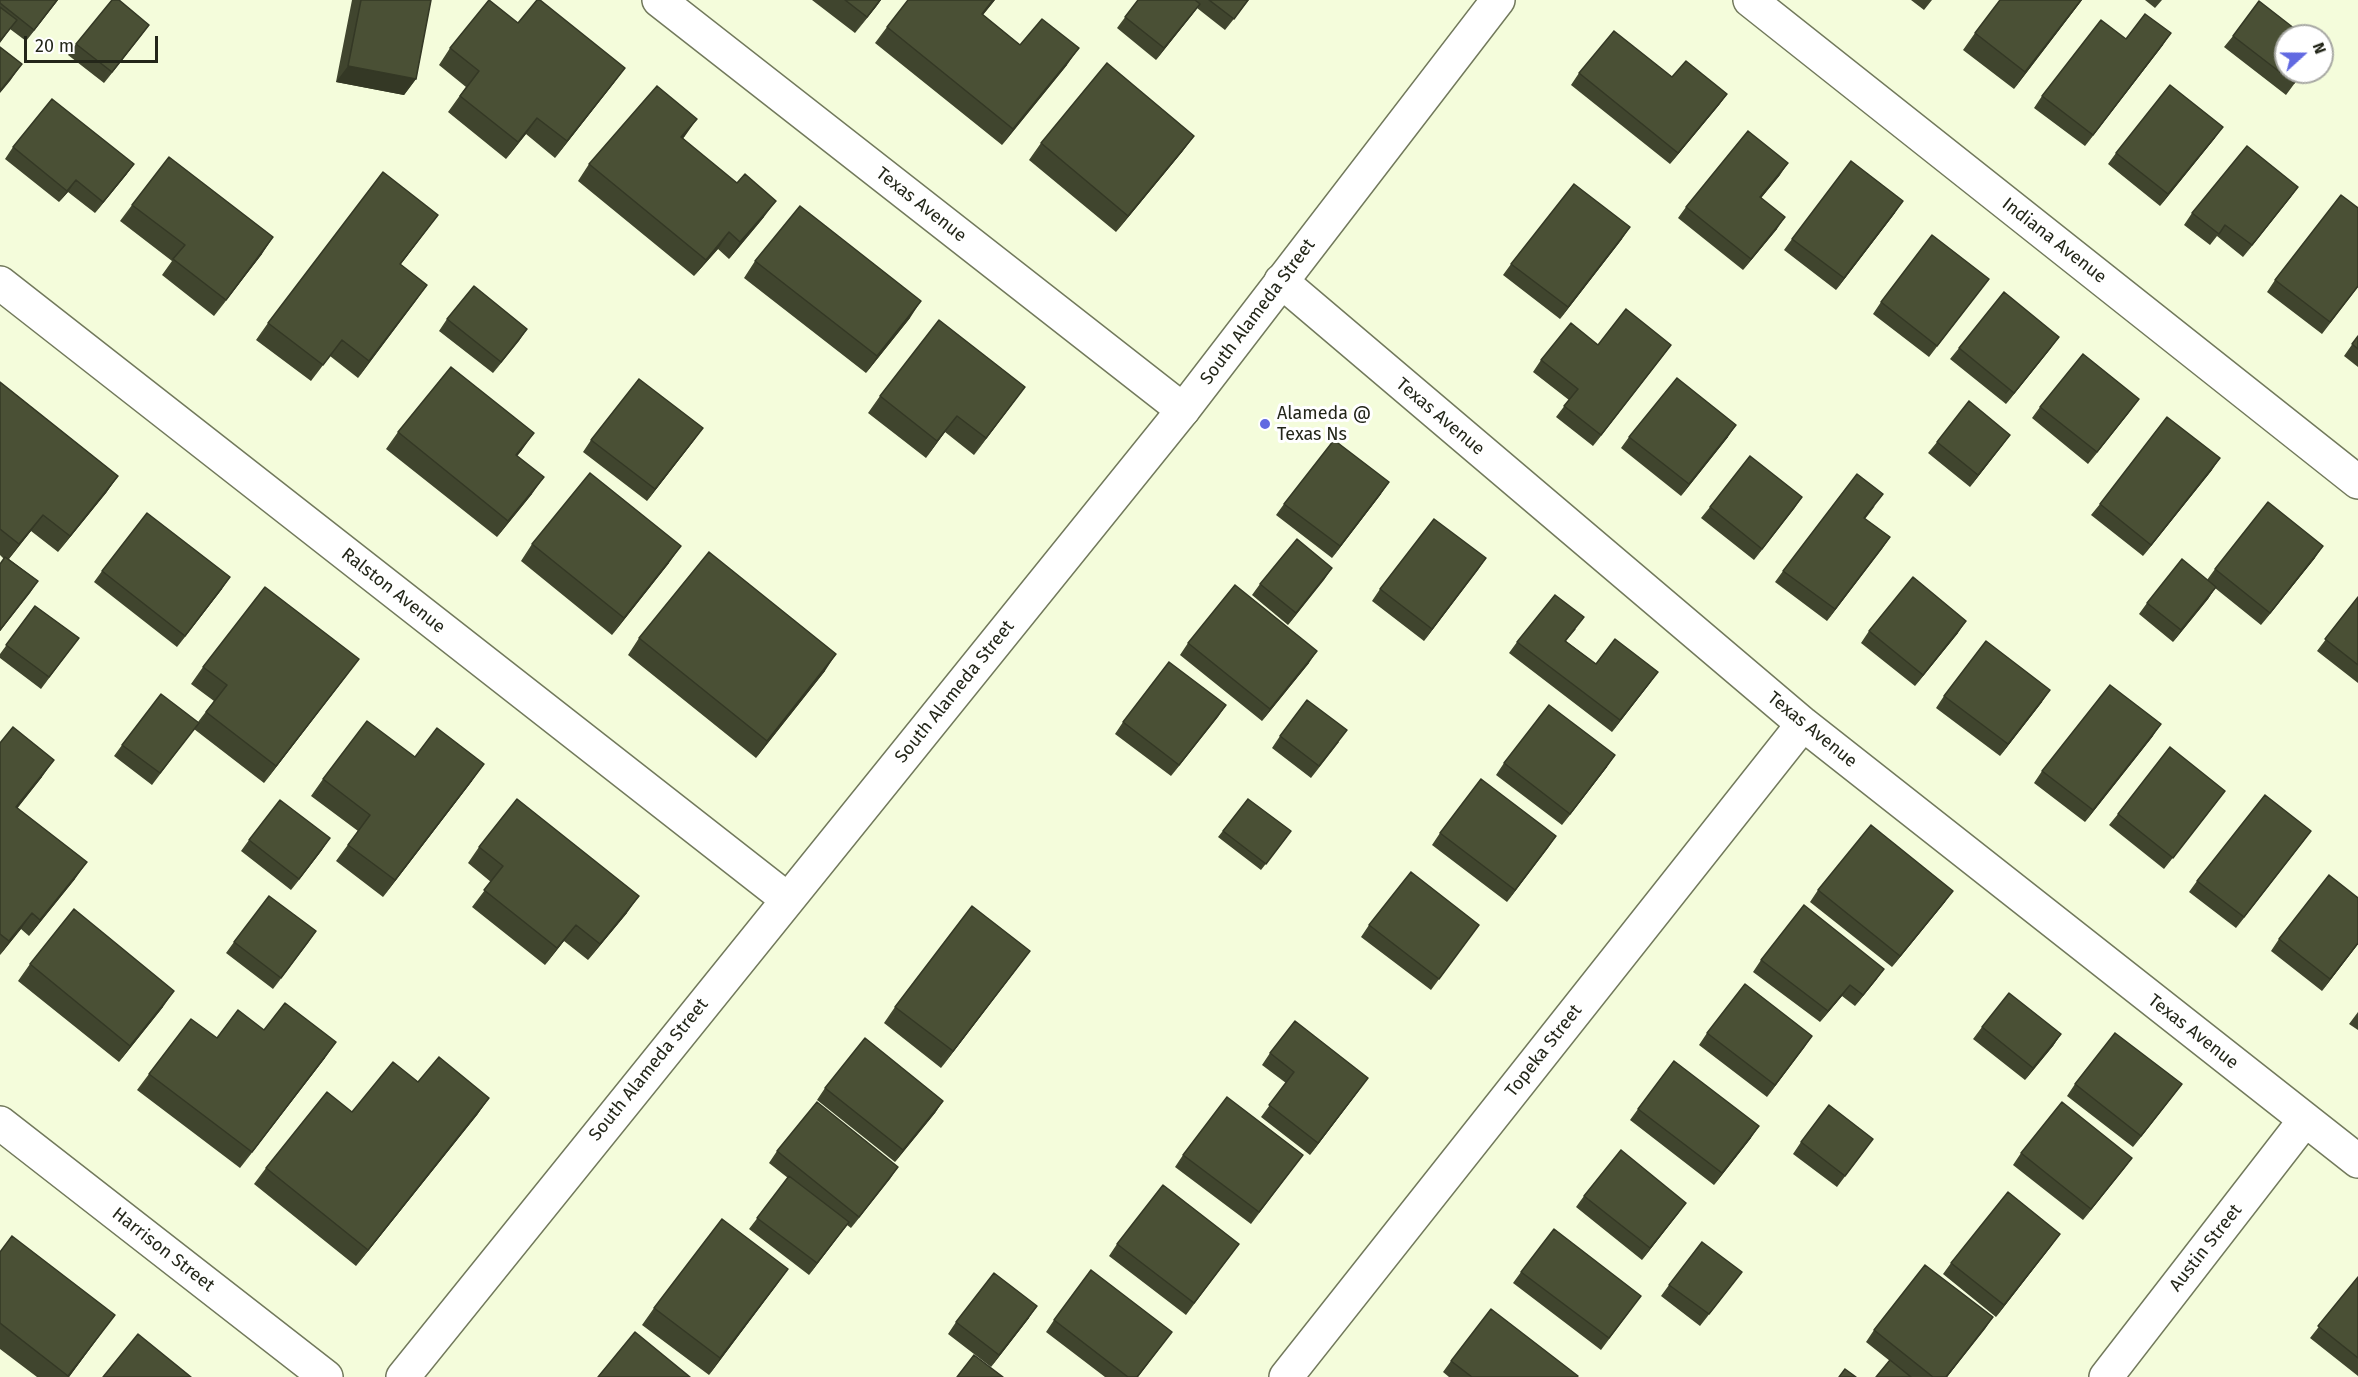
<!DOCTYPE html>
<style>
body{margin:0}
#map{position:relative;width:2358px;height:1377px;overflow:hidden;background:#f4fcdb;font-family:"Fira Sans",sans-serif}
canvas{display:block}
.north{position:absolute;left:2274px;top:24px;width:60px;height:60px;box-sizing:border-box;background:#fff;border:2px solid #a7a8a3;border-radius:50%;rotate:69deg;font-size:16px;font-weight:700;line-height:24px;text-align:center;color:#232619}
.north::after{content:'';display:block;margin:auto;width:21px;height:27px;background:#6169e1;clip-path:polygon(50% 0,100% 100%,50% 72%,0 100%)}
.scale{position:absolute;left:24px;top:36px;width:134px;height:27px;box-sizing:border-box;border:3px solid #232619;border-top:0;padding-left:8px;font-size:18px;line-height:21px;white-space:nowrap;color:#232619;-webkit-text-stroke:4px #fff;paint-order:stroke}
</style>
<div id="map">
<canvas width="2358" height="1377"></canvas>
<div class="north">N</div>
<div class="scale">20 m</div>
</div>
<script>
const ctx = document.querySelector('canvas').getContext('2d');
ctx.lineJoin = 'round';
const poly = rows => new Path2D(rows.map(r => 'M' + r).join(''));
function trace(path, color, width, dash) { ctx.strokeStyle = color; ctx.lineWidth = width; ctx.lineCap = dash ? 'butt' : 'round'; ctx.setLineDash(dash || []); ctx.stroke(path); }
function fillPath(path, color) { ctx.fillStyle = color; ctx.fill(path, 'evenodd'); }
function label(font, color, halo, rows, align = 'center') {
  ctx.font = font + ' "Fira Sans",sans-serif'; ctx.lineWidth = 6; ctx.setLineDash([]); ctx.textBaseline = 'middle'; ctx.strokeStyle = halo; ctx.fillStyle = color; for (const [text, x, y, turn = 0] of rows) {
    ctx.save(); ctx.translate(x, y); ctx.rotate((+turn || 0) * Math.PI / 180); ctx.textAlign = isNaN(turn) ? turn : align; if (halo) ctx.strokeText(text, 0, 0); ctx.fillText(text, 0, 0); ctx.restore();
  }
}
const minor = poly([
 [659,0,1183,410],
 [1750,0,2358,482],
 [1281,281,1803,724,2358,1161],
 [0,283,787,899],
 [0,1123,326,1377],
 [1286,1377,1803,724],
 [2106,1377,2305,1120]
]);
const major = poly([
 [403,1377,1183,410,1498,0]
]);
const wall = poly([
 [0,0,58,0,26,41,10,29,0,43],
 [352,0,431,0,416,79,404,95,336,82],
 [812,0,881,0,855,33],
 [995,0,983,15,1020,45,1067,65,1002,145,875,43,887,27],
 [1138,0,1249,0,1225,30,1197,8,1156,60,1117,28],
 [1911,0,1932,0,1924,10],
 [2082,0,2014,89,1963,50,1975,33],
 [2145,0,2162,0,2155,8],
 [518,23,625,68,613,84,555,158,526,134,506,159,448,112,466,87,439,65,450,48],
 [149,25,104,83,68,55,76,44],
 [2233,36,2303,72,2286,95,2224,47],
 [2126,39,2163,45,2085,146,2034,108,2042,96],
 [1579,73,1727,94,1719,105,1670,164,1571,85],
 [685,136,683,138,764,217,729,259,718,249,694,276,578,181,589,164],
 [1194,136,1182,152,1116,232,1029,160,1041,143],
 [2215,138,2160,206,2108,164,2116,153],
 [13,147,134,164,126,175,95,213,68,192,59,202,5,159],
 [1780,175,1761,198,1777,229,1743,270,1678,218,1686,207],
 [2298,187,2290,198,2243,257,2217,236,2210,245,2184,225,2192,213],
 [132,205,262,254,214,316,162,275,172,261,120,221],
 [2358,208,2358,287,2322,334,2267,292,2275,280],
 [1895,213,1836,290,1784,250,1792,239],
 [438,215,400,265,427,285,358,378,330,356,311,381,256,340,268,323],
 [1622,239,1560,319,1503,275,1511,264],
 [755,261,910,318,866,373,744,278],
 [1989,279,1929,357,1873,314,1881,302],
 [447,319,527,329,493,373,439,331],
 [2358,336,2358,367,2344,356],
 [1598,345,1671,345,1593,446,1556,417,1569,400,1533,372,1541,360],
 [1959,348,2051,348,2006,404,1950,359],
 [0,382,118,476,106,493,58,552,31,531,9,559,38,581,0,631,0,564,4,559,0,555],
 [1025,387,974,455,945,432,926,458,868,413,880,396],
 [2040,407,2131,410,2088,464,2032,418],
 [398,432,522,450,517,456,532,494,497,537,386,449],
 [2010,435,1970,487,1928,453,1937,442],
 [1629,437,1728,437,1681,496,1621,448],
 [695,439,647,501,583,452,591,440],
 [2212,470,2143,556,2091,515,2100,504],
 [1381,494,1332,558,1276,515,1284,504],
 [1802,497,1754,560,1701,518,1710,507],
 [1875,506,1865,519,1890,537,1827,621,1775,582,1783,571],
 [532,544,669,563,612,635,521,561],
 [1486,558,1424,641,1372,601,1380,589],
 [2315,558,2261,625,2215,588,2208,599,2173,642,2139,614,2147,603,2207,580,2215,569],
 [1332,568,1288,625,1252,595,1260,584],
 [102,571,222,589,177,647,94,582],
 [2358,597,2358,683,2317,651],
 [35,606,79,638,41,689,0,658,0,654],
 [1576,629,1566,641,1596,664,1650,683,1612,732,1509,653,1517,642],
 [1869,631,1958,633,1915,686,1861,643],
 [639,638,825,671,756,758,628,655],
 [1188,643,1309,663,1262,721,1180,655],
 [203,667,347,675,264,783,194,729,152,785,114,756,122,745,198,722,214,701,191,684],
 [1944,696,2042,702,2000,756,1936,708],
 [1226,705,1171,776,1115,734,1123,722],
 [1280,736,1339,742,1311,778,1272,748],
 [2153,736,2085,822,2034,783,2042,771],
 [0,743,42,777,17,808,75,879,29,936,21,929,0,955],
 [415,757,472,781,383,897,336,861,358,831,311,796,323,779],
 [1504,763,1607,767,1562,825,1496,775],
 [1248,799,1287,837,1261,870,1218,837],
 [2217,802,2164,869,2109,825,2118,814],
 [2311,831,2236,928,2189,892,2197,881],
 [1440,833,1556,836,1507,902,1432,845],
 [249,840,322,850,291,890,241,851],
 [479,847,627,913,588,960,564,941,545,965,472,907,491,882,468,863],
 [1818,890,1945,902,1892,967,1810,902],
 [2358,898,2358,944,2322,991,2271,951,2279,939],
 [1369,925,1479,925,1431,990,1361,937],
 [316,931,273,989,226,953,234,942],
 [1030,951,1018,967,941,1068,884,1023,895,1007],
 [1761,960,1884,969,1876,980,1855,1006,1842,996,1820,1022,1753,972],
 [30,964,163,1007,119,1062,18,981],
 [2358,1012,2358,1030,2349,1024],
 [1982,1027,2061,1034,2053,1046,2025,1080,1973,1039],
 [264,1030,325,1058,240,1168,137,1090,149,1074,217,1038],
 [1707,1033,1812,1036,1767,1097,1699,1045],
 [1270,1053,1360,1089,1310,1155,1261,1117,1286,1083,1262,1065],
 [2075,1084,2173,1096,2133,1147,2067,1096],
 [825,1088,943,1101,935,1113,895,1162,817,1100],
 [489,1098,477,1115,356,1266,254,1184,266,1168,352,1112],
 [1638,1109,1751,1138,1714,1185,1630,1120],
 [1801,1142,1865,1150,1837,1187,1793,1154],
 [777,1151,898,1167,851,1228,847,1225,809,1275,749,1229,788,1178,769,1163],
 [2021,1153,2132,1158,2083,1220,2013,1165],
 [1183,1155,1303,1155,1251,1224,1175,1167],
 [1584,1196,1686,1203,1642,1260,1576,1207],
 [1117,1244,1239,1244,1186,1315,1109,1256],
 [2052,1245,1996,1317,1943,1274,1951,1263],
 [0,1252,103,1331,69,1377,37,1377,0,1349],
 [788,1269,709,1375,642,1325,654,1308],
 [1521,1272,1633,1307,1601,1350,1513,1283],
 [1742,1272,1700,1326,1661,1296,1669,1285],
 [2358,1277,2358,1376,2310,1338],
 [1993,1317,1947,1377,1876,1377,1890,1361,1866,1342,1874,1330],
 [1029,1318,991,1367,948,1334,956,1322],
 [1054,1320,1163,1344,1138,1377,1105,1377,1046,1332],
 [1451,1361,1577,1377,1449,1377,1443,1372]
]);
const shadedWall = poly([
 [57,0,58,0,26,41,34,30],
 [880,0,881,0,876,7,855,33],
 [993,0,995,0,970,30,982,14],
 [2081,0,2082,0,2014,89,2025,72],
 [1200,4,1192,15,1156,60,1164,48],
 [149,25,141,36,104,83,112,72],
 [2171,33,2163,45,2085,146,2093,135],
 [1079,48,1067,65,1002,145,1013,129],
 [22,64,10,81,0,93,0,91],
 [348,66,416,79,404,95,336,82],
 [625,68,613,84,555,158,567,141],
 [1727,94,1719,105,1670,164,1678,153],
 [537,118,526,134,506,159,518,142],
 [697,119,685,136,670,153,681,137],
 [2223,127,2215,138,2160,206,2168,194],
 [1194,136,1182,152,1116,232,1128,216],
 [1788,163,1780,175,1752,209,1760,197],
 [134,164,126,175,95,213,103,202],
 [76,180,68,192,59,202,67,191],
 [2298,187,2290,198,2243,257,2252,245],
 [776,201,764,217,729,259,740,242],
 [1903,201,1895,213,1836,290,1844,278],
 [438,215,426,231,388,281,400,264],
 [1785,217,1777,229,1743,270,1751,259],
 [1630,227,1622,239,1560,319,1568,307],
 [729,232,718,249,694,276,706,260],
 [273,237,262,254,214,316,226,300],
 [427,285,415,302,358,378,369,361],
 [921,301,910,318,866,373,877,356],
 [527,329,519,341,493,373,501,362],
 [2059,337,2051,348,2006,404,2014,393],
 [1671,345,1663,356,1593,446,1601,435],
 [1025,387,974,455,986,438],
 [2139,399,2131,410,2088,464,2097,452],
 [957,416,945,432,926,458,937,441],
 [1736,425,1728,437,1681,496,1689,484],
 [703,428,695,439,647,501,655,489],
 [534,433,522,450,504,472,516,455],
 [2010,435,2002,446,1970,487,1978,475],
 [2220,458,2212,470,2143,556,2151,545],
 [118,476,106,493,58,552,70,536],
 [544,477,532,494,497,537,508,521],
 [1389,482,1381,494,1332,558,1340,546],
 [1802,497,1794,509,1754,560,1762,549],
 [43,515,31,531,7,561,19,544],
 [1890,537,1882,549,1827,621,1835,609],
 [681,546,669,563,612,635,624,618],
 [2323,546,2315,558,2261,625,2270,613],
 [1486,558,1478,570,1424,641,1432,629],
 [1332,568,1324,580,1288,625,1296,613],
 [230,577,222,589,177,647,185,636],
 [38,581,30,593,0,631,0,630],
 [2216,587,2208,599,2173,642,2181,630],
 [1966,621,1958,633,1915,686,1923,675],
 [1317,651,1309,663,1262,721,1270,709],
 [836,654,825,671,756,758,767,741],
 [359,659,347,675,264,783,276,766],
 [1658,672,1650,683,1612,732,1620,720],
 [2050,690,2042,702,2000,756,2008,744],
 [1226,705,1218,717,1171,776,1179,765],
 [2161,724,2153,736,2085,822,2093,810],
 [1615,755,1607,767,1562,825,1570,814],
 [54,760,42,777,5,824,16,807],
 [484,764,472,781,383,897,395,880],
 [2311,831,2303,842,2236,928,2244,917],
 [1556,836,1548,848,1507,902,1515,890],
 [330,838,322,850,291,890,299,879],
 [87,862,75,879,29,936,40,920],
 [1953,891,1945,902,1892,967,1900,956],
 [639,896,627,913,588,960,600,944],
 [32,913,21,929,0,955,9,941],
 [576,925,564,941,545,965,557,948],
 [316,931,308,943,273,989,281,978],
 [2358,943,2358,944,2322,991,2330,979],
 [1030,951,1018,967,941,1068,953,1051],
 [1884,969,1876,980,1855,1006,1863,995],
 [1850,985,1842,996,1820,1022,1828,1011],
 [174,991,163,1007,119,1062,130,1046],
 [2061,1034,2053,1046,2025,1080,2033,1068],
 [1812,1036,1804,1048,1767,1097,1775,1085],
 [336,1042,325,1058,240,1168,252,1152],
 [1368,1078,1360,1089,1310,1155,1318,1143],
 [2182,1084,2173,1096,2133,1147,2141,1136],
 [489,1098,477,1115,356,1266,368,1250],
 [943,1101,935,1113,895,1162,903,1150],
 [1759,1126,1751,1138,1714,1185,1722,1173],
 [2132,1158,2124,1169,2083,1220,2091,1209],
 [898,1167,890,1179,851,1228,859,1217],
 [1686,1203,1678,1214,1642,1260,1650,1248],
 [849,1222,840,1234,809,1275,817,1263],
 [2060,1234,2052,1245,1996,1317,2004,1305],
 [788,1269,776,1286,709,1375,720,1358],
 [1037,1306,1029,1318,991,1367,999,1355],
 [115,1315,103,1331,69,1377,68,1377],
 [1993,1317,1985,1329,1947,1377,1946,1377]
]);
const building = poly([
 [0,0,57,0,34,30,0,3,0,0],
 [112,0,119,0,149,25,112,72,76,44,112,0],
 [361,0,431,0,416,79,348,66,361,0],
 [489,0,518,23,537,0,540,0,625,68,567,141,537,118,518,142,460,96,479,71,450,48,489,0],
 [845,0,880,0,867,17,845,0],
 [908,0,993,0,982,14,1020,45,1042,19,1079,48,1013,129,887,27,908,0],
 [1138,0,1195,0,1200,4,1164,48,1125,17,1138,0],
 [1209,0,1248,0,1234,19,1209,0],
 [2000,0,2081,0,2025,72,1975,33,2000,0],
 [2259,1,2304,36,2286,36,2286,72,2302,72,2294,83,2233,36,2259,1],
 [0,7,17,20,0,41,0,7],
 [2145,14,2171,33,2093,135,2042,96,2101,20,2126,39,2145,14],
 [1614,31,1672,77,1686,61,1727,94,1678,153,1579,73,1614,31],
 [0,47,22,64,0,91,0,47],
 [1107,63,1194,136,1128,216,1041,143,1107,63],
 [2170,85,2223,127,2168,194,2116,153,2170,85],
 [657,86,697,119,681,137,737,183,745,174,776,201,740,242,729,232,706,260,589,164,657,86],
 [52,99,134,164,103,202,76,180,67,191,13,147,52,99],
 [1748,131,1788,163,1760,197,1785,217,1751,259,1686,207,1748,131],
 [2247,146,2298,187,2252,245,2225,225,2219,234,2192,213,2247,146],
 [169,157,273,237,226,300,173,259,185,245,132,205,169,157],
 [1851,161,1903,201,1844,278,1792,239,1851,161],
 [383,172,438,215,400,264,427,285,369,361,342,340,323,365,268,323,383,172],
 [1574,184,1630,227,1568,307,1511,264,1574,184],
 [2341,195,2358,208,2358,286,2330,322,2275,280,2341,195],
 [800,206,921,301,877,356,755,261,800,206],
 [1932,235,1989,279,1937,346,1881,302,1932,235],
 [474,286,527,329,501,362,447,319,474,286],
 [2004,292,2059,337,2014,393,1959,348,2004,292],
 [1626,309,1671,345,1601,435,1564,406,1578,389,1541,360,1571,323,1598,345,1626,309],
 [939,320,1025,387,986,438,957,416,937,441,880,396,939,320],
 [2358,336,2358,349,2352,344,2358,336],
 [2083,354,2139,399,2097,452,2040,407,2083,354],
 [451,367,534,433,516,455,544,477,508,521,398,432,451,367],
 [1677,378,1736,425,1689,484,1629,437,1677,378],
 [639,379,703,428,655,489,591,440,639,379],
 [0,382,118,476,70,536,43,515,19,544,0,529,0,382],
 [1969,401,2010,435,1978,475,1937,442,1969,401],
 [2167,417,2220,458,2151,545,2100,504,2167,417],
 [1334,440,1389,482,1340,546,1284,504,1334,440],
 [1750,456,1802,497,1762,549,1710,507,1750,456],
 [590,473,681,546,624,618,532,544,590,473],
 [1857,474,1883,494,1864,518,1890,537,1835,609,1783,571,1857,474],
 [2268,502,2323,546,2270,613,2215,569,2268,502],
 [147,513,230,577,185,636,102,571,147,513],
 [1434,519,1486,558,1432,629,1380,589,1434,519],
 [1297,539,1332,568,1296,613,1260,584,1297,539],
 [709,552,836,654,767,741,639,638,709,552],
 [5,557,38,581,0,630,0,564,5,557],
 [2182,559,2216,587,2181,630,2147,603,2182,559],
 [1913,577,1966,621,1923,675,1869,631,1913,577],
 [1235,585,1317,651,1270,709,1188,643,1235,585],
 [265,587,359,659,276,766,206,712,227,685,203,667,265,587],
 [1555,595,1584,617,1565,641,1596,664,1615,639,1658,672,1620,720,1517,642,1555,595],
 [2358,597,2358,665,2325,639,2358,597],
 [35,606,79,638,49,677,6,645,35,606],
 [1986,641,2050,690,2008,744,1944,696,1986,641],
 [1169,662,1226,705,1179,765,1123,722,1169,662],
 [2110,685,2161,724,2093,810,2042,771,2110,685],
 [161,694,199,723,160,773,122,745,161,694],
 [1307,700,1347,730,1319,766,1280,736,1307,700],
 [1549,705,1615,755,1570,814,1504,763,1549,705],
 [367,721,415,757,437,728,484,764,395,880,348,845,370,815,323,779,367,721],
 [13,727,54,760,16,807,87,862,40,920,32,913,9,941,0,934,0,743,13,727],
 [2170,747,2225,791,2173,858,2118,814,2170,747],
 [1481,779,1556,836,1515,890,1440,833,1481,779],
 [2265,795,2311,831,2244,917,2197,881,2265,795],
 [517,799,639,896,600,944,576,925,557,948,484,890,503,866,479,847,517,799],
 [1248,799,1291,831,1266,864,1223,831,1248,799],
 [280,800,330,838,299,879,249,840,280,800],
 [1871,825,1953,891,1900,956,1818,890,1871,825],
 [1411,872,1479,925,1439,979,1369,925,1411,872],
 [2329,875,2358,898,2358,943,2330,979,2279,939,2329,875],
 [269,896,316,931,281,978,234,942,269,896],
 [1804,905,1884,969,1863,995,1850,985,1828,1011,1761,960,1804,905],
 [972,906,1030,951,953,1051,895,1007,972,906],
 [74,909,174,991,130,1046,30,964,74,909],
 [1745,984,1812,1036,1775,1085,1707,1033,1745,984],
 [2009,993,2061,1034,2033,1068,1982,1027,2009,993],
 [285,1003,336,1042,252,1152,149,1074,191,1019,217,1038,238,1010,264,1030,285,1003],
 [1295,1021,1368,1078,1318,1143,1269,1105,1294,1072,1270,1053,1295,1021],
 [2115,1033,2182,1084,2141,1136,2075,1084,2115,1033],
 [865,1038,943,1101,903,1150,825,1088,865,1038],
 [439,1057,489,1098,368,1250,266,1168,327,1092,352,1112,393,1062,418,1082,439,1057],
 [1674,1061,1759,1126,1722,1173,1638,1109,1674,1061],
 [1227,1097,1303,1155,1259,1212,1183,1155,1227,1097],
 [817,1102,898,1167,859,1217,777,1151,817,1102],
 [2062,1102,2132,1158,2091,1209,2021,1153,2062,1102],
 [1829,1105,1873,1139,1845,1176,1801,1142,1829,1105],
 [1621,1150,1686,1203,1650,1248,1584,1196,1621,1150],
 [789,1176,849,1222,817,1263,757,1218,789,1176],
 [1163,1185,1239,1244,1194,1303,1117,1244,1163,1185],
 [2008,1192,2060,1234,2004,1305,1951,1263,2008,1192],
 [722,1219,788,1269,720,1358,654,1308,722,1219],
 [1554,1229,1641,1296,1609,1338,1521,1272,1554,1229],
 [12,1236,115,1315,68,1376,0,1323,0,1252,12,1236],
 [1702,1242,1742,1272,1709,1314,1669,1285,1702,1242],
 [1925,1265,1993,1317,1946,1377,1933,1377,1874,1330,1925,1265],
 [1091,1270,1172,1332,1137,1377,1128,1377,1054,1320,1091,1270],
 [994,1273,1037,1306,999,1355,956,1322,994,1273],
 [2358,1277,2358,1358,2318,1326,2358,1277],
 [1491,1309,1578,1376,1577,1377,1472,1377,1451,1361,1491,1309],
 [635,1332,690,1377,598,1377,635,1332],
 [138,1334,191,1377,103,1377,138,1334],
 [974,1355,1003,1377,957,1377,974,1355],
 [1890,1360,1911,1377,1876,1377,1890,1360],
 [1845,1369,1856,1377,1839,1377,1845,1369]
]);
const markers = [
 [1265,424,6,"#6169e1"]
];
const streetNames = [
 ["Texas Avenue",921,205,38],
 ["Indiana Avenue",2054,241,38],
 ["South Alameda Street",1258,312,-53],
 ["Texas Avenue",1440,417,40],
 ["Ralston Avenue",393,591,38],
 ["South Alameda Street",955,692,-51],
 ["Texas Avenue",1812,730,39],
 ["Texas Avenue",2193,1032,38],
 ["Topeka Street",1544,1051,-52],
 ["South Alameda Street",649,1070,-51],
 ["Austin Street",2206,1248,-52],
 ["Harrison Street",163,1250,38]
];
const poiNames = [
 ["Alameda @",1277,414],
 ["Texas Ns",1277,435]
];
trace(minor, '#72795c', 36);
trace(major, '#72795c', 36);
trace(minor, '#fff', 33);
trace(major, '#fff', 33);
fillPath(wall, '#40452e');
fillPath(shadedWall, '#343825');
fillPath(building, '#4a5035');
trace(building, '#343825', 1.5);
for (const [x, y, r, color] of markers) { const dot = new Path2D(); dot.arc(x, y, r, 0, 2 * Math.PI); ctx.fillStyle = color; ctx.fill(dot); trace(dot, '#fff', 2); }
label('18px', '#232619', '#fff', streetNames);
label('18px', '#232619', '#fff', poiNames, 'left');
</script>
